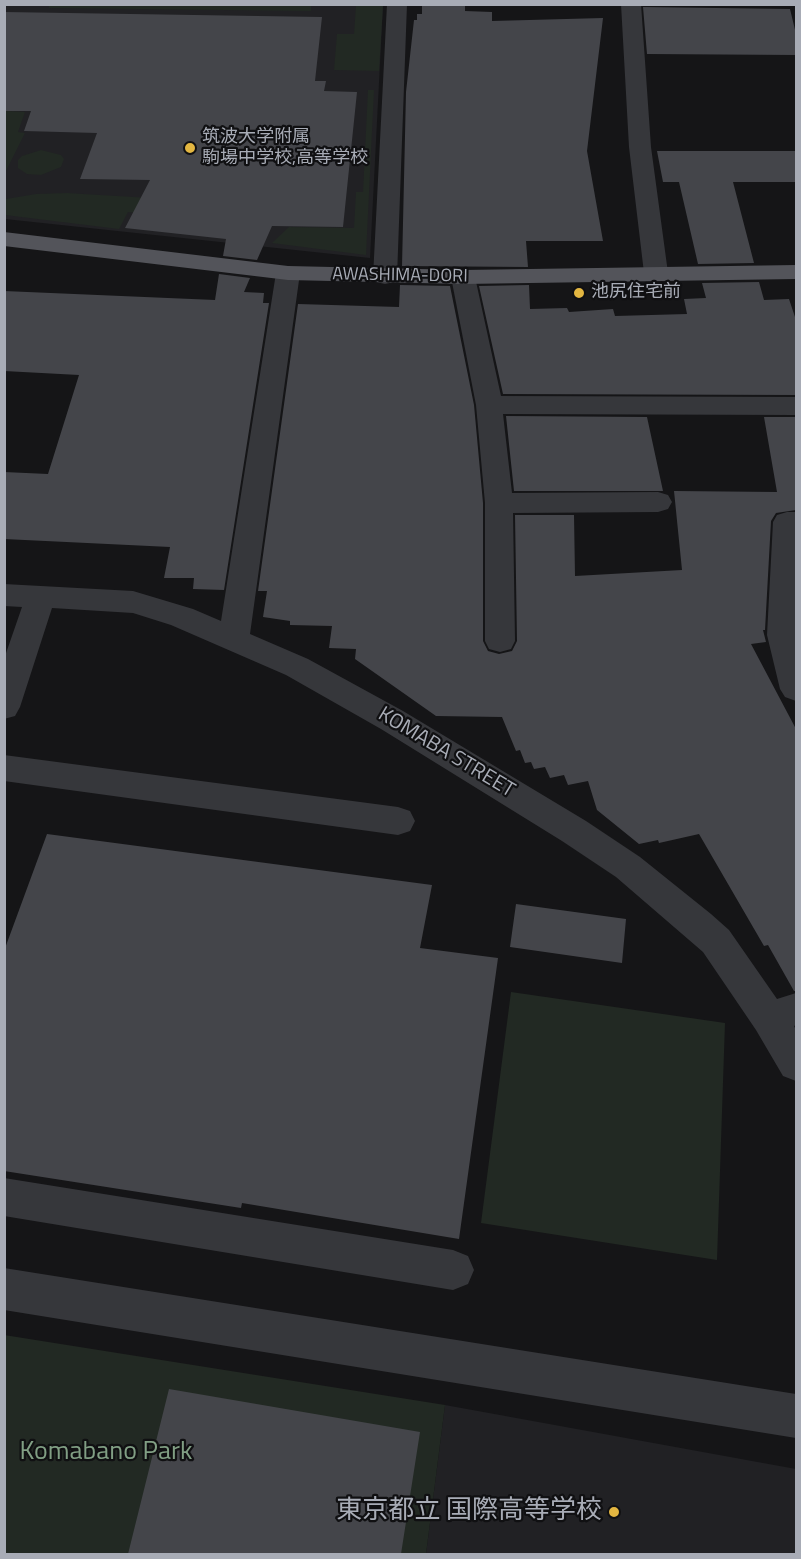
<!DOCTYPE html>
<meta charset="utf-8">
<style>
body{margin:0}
#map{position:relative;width:801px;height:1559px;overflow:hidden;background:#151517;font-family:"Titillium Web",sans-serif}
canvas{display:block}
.frame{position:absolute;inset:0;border:6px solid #a8acb6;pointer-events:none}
</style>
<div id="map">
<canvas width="801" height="1559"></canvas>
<div class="frame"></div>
</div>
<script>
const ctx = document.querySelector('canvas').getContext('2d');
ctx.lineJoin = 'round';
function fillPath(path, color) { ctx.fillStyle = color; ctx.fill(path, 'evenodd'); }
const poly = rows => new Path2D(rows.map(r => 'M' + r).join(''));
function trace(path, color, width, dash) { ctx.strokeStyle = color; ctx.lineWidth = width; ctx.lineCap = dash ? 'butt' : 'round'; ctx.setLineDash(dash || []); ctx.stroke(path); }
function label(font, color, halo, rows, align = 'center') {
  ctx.font = font + ' "Titillium Web","Noto Sans JP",sans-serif'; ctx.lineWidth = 4.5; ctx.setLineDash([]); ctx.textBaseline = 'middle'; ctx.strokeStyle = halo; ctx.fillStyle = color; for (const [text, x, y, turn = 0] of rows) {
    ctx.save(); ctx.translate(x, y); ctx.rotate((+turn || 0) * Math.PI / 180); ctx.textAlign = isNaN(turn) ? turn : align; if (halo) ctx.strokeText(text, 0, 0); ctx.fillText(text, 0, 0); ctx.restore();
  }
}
const built = poly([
 [5,5,383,5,370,258,5,219],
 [445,1405,796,1469,796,1554,426,1554]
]);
const green = poly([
 [49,5,49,4,311,5,311,11,49,8],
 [356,5,383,5,379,71,334,70,337,34,354,34],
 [368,90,374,90,366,255,272,243,289,227,354,228,356,192,363,192],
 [5,111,25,112,18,132,25,133,5,173],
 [41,150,61,155,64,159,61,167,41,175,27,174,18,168,18,160,22,156],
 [67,193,150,198,148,214,128,212,119,229,5,215,6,199,36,194],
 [511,992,725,1023,717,1260,481,1223],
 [4,1335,445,1405,426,1554,5,1554]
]);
const building = poly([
 [422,4,465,4,465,11,492,12,492,21,603,18,587,151,603,241,526,241,528,267,402,266,406,92,414,20,417,20,417,14,422,14],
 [643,7,790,9,796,34,796,55,647,54],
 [4,12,322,17,315,81,326,81,324,91,357,92,343,227,272,226,257,260,223,256,226,239,125,228,150,180,80,179,97,133,24,131,31,111,4,111],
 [657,151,796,151,796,182,733,182,754,263,698,264,679,182,663,182],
 [219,274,250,278,244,292,264,293,263,303,269,303,224,590,193,589,194,578,164,578,170,547,4,539,4,472,48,474,79,375,4,371,4,291,215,300],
 [759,282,764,300,789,299,796,320,796,395,503,394,479,286,529,285,530,309,567,308,569,312,613,309,615,316,687,314,684,299,706,298,702,283],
 [400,285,450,286,474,405,483,503,483,641,488,651,499,654,512,651,517,641,515,515,574,515,575,576,682,570,674,491,777,492,764,417,796,417,796,510,776,513,771,521,765,630,763,630,766,642,751,644,796,729,796,991,794,991,768,945,764,946,699,834,659,843,658,840,639,844,597,810,588,781,568,785,564,775,550,778,545,767,534,769,531,762,525,763,520,750,516,751,502,717,436,716,355,659,356,649,329,648,332,626,290,625,290,621,263,617,267,591,258,591,298,304,399,307],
 [506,416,647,417,663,491,514,491],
 [47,834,432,885,420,948,498,958,459,1239,242,1203,241,1208,4,1171,4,951],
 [516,904,626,919,622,963,510,947],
 [169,1389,420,1432,401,1554,128,1554]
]);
const minor = poly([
 [387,4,407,4,397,277,394,282,385,284,376,282,373,277,387,4],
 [621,4,641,4,651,147,668,273,665,278,656,280,647,278,644,273,629,147,621,4],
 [288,266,297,268,300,273,250,634,308,659,403,711,586,821,640,857,711,914,729,930,777,999,796,993,796,1025,794,1026,796,1030,796,1081,783,1076,756,1030,703,952,616,877,562,841,381,729,286,675,171,625,133,613,52,608,20,707,15,716,4,719,4,659,22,607,4,606,4,584,133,591,193,609,221,621,276,273,279,268,288,266],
 [463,270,472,272,475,277,501,396,796,397,796,415,503,414,512,493,658,492,668,495,672,502,668,509,658,512,513,513,515,641,511,649,500,652,489,649,485,641,485,503,476,405,451,277,454,272,463,270],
 [787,512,796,512,796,701,785,697,780,689,767,635,773,522,777,515,787,512],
 [4,755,398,807,410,811,415,821,410,831,398,835,4,781,4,755],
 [4,1178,453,1250,468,1256,474,1270,468,1284,453,1290,4,1216,4,1178],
 [4,1268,796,1394,796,1438,4,1310,4,1268]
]);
const major = poly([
 [4,232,288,266,463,270,796,265,796,279,463,284,288,280,4,246,4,232]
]);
const markers = [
 [190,148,6,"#e3b641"],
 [579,293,6,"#e3b641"],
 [614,1512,6,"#e3b641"]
];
const farPoinames = [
 ["筑波大学附属",202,138],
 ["駒場中学校,高等学校",202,159],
 ["池尻住宅前",591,293]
];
const farStreetnames = [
 ["AWASHIMA-DORI",400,276,1]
];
const streetNames = [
 ["KOMABA STREET",446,753,31]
];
const nearParknames = [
 ["Komabano Park",106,1453]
];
const nearPoinames = [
 ["東京都立 国際高等学校",602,1512]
];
fillPath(built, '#212124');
fillPath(green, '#222923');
fillPath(building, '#44454a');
fillPath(minor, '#36373b');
fillPath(major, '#53545a');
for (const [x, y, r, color] of markers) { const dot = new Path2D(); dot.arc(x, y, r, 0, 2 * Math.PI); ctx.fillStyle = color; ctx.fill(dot); trace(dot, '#101012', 2); }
label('18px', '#a8acb6', '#101012', farPoinames, 'left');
label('18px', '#a8acb6', '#101012', farStreetnames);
label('21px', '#a8acb6', '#101012', streetNames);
label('26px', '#819f84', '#101012', nearParknames);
label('26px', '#a8acb6', '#101012', nearPoinames, 'right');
</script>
